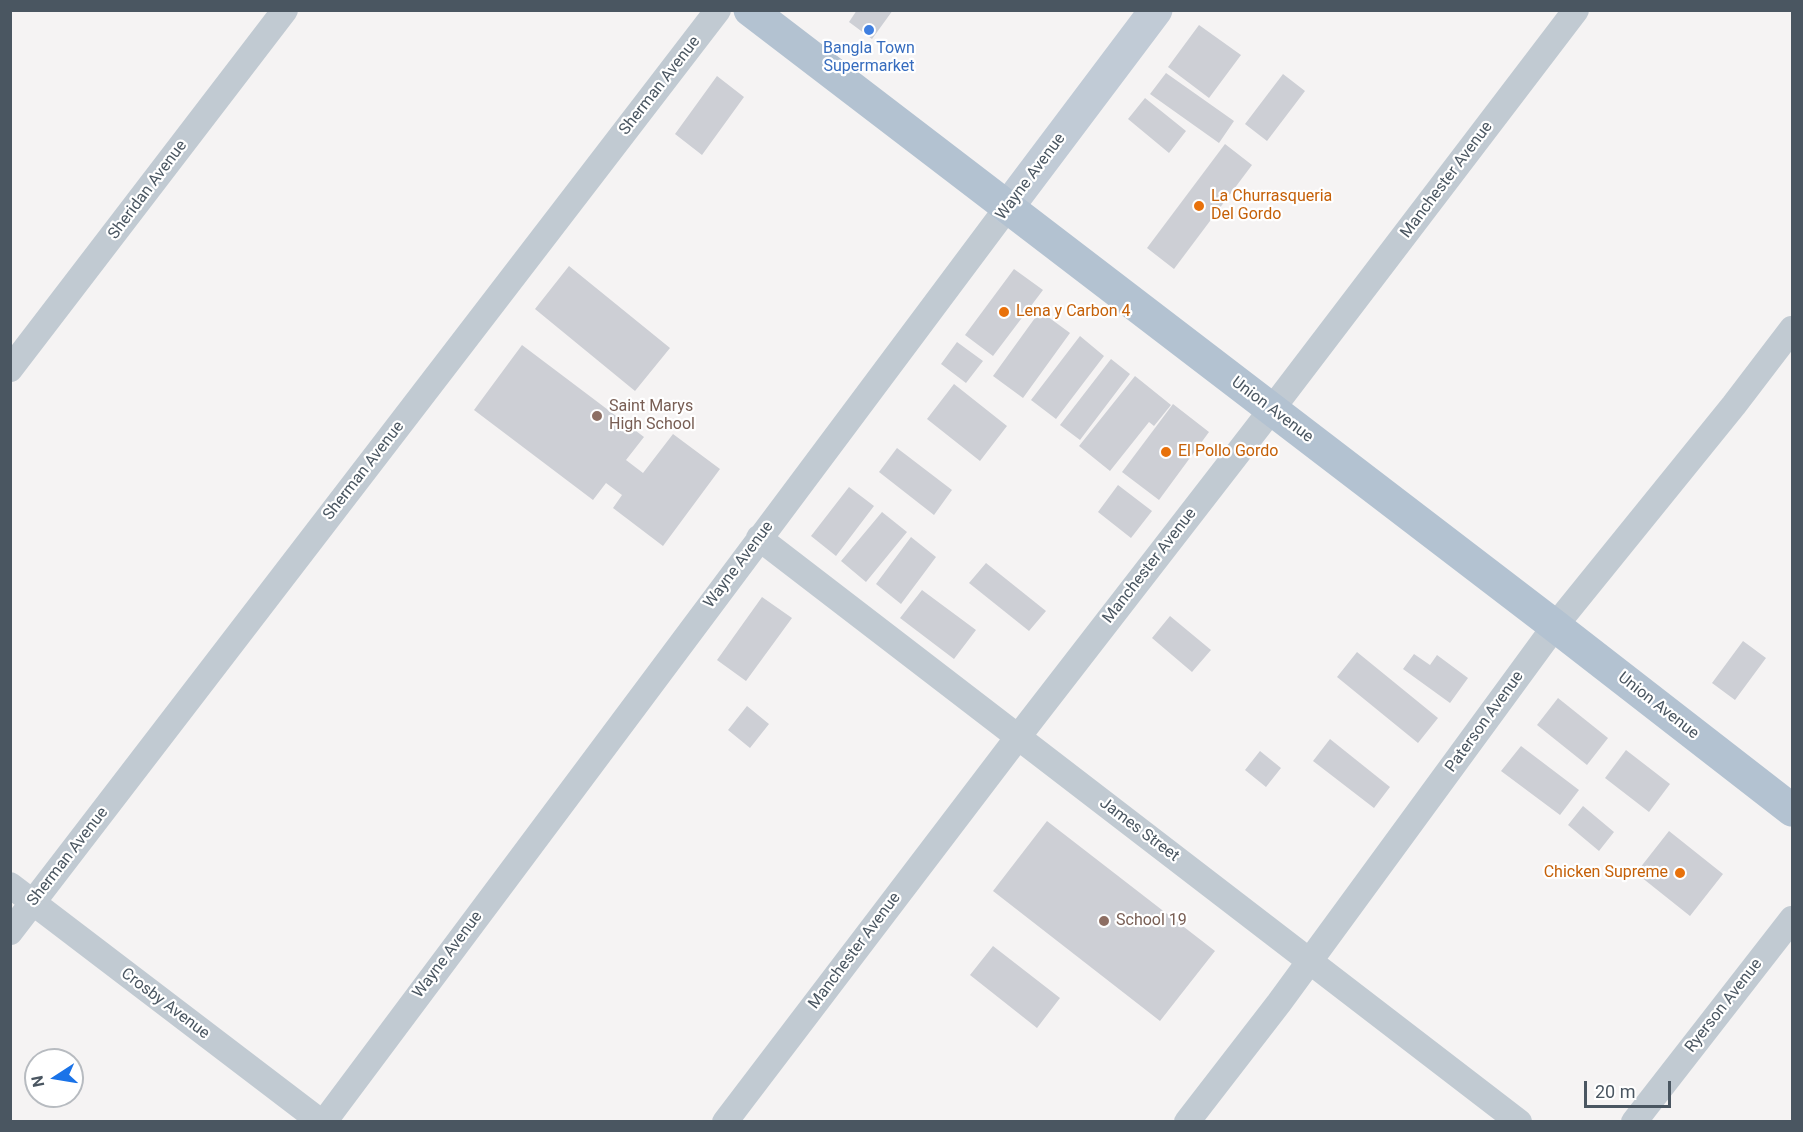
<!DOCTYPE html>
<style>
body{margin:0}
#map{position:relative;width:1803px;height:1132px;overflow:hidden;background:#f5f3f3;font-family:Roboto,sans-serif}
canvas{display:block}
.frame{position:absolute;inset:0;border:12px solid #4a5661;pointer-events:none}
.north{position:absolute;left:24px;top:1048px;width:60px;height:60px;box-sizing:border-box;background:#fff;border:2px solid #b7bbc0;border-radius:50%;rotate:258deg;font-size:16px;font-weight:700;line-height:24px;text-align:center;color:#4a5661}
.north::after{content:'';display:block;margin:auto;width:21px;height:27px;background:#1a73e8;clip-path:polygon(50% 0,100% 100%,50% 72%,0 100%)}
.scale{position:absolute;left:1584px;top:1081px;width:87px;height:27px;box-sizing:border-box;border:3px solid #4a5661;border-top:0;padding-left:8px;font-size:18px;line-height:21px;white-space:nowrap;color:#4a5661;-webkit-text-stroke:4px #fff;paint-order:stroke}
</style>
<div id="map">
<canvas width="1803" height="1132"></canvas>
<div class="frame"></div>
<div class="north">N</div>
<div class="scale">20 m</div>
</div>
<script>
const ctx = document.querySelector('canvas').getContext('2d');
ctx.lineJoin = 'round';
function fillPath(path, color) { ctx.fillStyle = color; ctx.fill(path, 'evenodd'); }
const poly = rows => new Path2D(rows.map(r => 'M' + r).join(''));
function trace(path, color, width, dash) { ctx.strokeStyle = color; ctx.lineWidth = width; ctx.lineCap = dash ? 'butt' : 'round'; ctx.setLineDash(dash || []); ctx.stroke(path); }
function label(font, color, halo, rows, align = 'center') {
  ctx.font = font + ' Roboto,sans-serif'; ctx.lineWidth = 4.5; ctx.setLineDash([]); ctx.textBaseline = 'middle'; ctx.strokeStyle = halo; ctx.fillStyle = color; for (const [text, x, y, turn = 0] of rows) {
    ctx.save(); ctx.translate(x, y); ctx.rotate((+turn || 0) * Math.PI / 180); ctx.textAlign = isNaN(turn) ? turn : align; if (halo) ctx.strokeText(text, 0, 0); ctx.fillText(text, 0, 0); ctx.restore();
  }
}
const building = poly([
 [857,10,893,10,872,39,849,22],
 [1199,25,1241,55,1209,98,1168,67],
 [1166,73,1234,121,1219,143,1150,94],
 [1283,74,1305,91,1267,141,1245,124],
 [717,76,744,97,702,155,675,134],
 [1145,98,1186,131,1169,153,1128,119],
 [1225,144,1252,165,1174,269,1147,248],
 [569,266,670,348,635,391,535,309],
 [1014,269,1043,290,993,356,965,335],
 [1040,311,1070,333,1023,398,993,376],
 [1080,336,1104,356,1056,419,1031,400],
 [957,342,983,361,966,383,941,364],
 [522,345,644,437,626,460,643,473,673,434,720,469,663,546,613,508,622,495,606,483,593,500,474,410],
 [1111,359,1130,374,1080,440,1060,425],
 [1135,376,1171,405,1154,426,1149,422,1110,471,1079,446],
 [954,384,1007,426,980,461,927,419],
 [1173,404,1209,432,1159,500,1122,472],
 [897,448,952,490,934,515,879,472],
 [1118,485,1152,511,1131,538,1098,512],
 [849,487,874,506,836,556,811,536],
 [882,512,907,532,866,582,841,561],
 [911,537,936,557,901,604,876,584],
 [986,563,1046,611,1029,631,969,583],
 [922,590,976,630,954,659,900,618],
 [762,597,792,618,746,681,717,660],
 [1170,616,1211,650,1192,672,1152,638],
 [1743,641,1766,658,1735,700,1712,683],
 [1357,652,1438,718,1418,743,1337,677],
 [1414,654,1430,665,1437,655,1468,678,1450,703,1403,669],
 [1558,698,1608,738,1587,765,1537,725],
 [747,706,769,724,750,748,728,730],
 [1330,739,1390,787,1374,808,1313,761],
 [1521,746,1579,790,1560,815,1501,771],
 [1626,750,1670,784,1649,812,1605,778],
 [1260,751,1281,768,1266,787,1245,770],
 [1583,806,1614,832,1599,851,1568,825],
 [1047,821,1215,951,1160,1021,993,891],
 [1669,831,1723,874,1690,916,1636,873],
 [993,946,1060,998,1037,1028,970,975]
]);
const minor = poly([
 [10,369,285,10],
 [759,538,1519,1122],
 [10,885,321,1122],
 [10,932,718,10],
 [324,1122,1007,208],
 [725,1122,1018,737,1272,409,1576,10],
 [1187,1122,1279,1003,1555,626,1734,405,1792,329],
 [1634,1122,1792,919]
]);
const secondary = poly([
 [1007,208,1156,10]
]);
const primary = poly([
 [750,10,1555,626,1792,810]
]);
const markers = [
 [869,30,6,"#3f7fe0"],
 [1199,206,6,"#e8710a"],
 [1004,312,6,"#e8710a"],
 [597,416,6,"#8d6e63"],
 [1166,452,6,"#e8710a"],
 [1680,873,6,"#e8710a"],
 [1104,921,6,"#8d6e63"]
];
const shopNames = [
 ["Bangla Town",869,49],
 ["Supermarket",869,67]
];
const streetNames = [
 ["Sherman Avenue",660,86,-52],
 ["Wayne Avenue",1031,177,-53],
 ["Manchester Avenue",1447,180,-53],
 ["Sheridan Avenue",148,190,-53],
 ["Union Avenue",1272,410,37],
 ["Sherman Avenue",364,471,-52],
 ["Wayne Avenue",739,565,-53],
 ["Manchester Avenue",1150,566,-52],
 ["Union Avenue",1658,706,38],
 ["Paterson Avenue",1485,722,-54],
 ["James Street",1139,830,37],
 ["Sherman Avenue",68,857,-52],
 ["Manchester Avenue",855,951,-53],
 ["Wayne Avenue",448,955,-53],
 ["Crosby Avenue",165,1004,37],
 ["Ryerson Avenue",1724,1006,-52]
];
const foodNames = [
 ["La Churrasqueria",1211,197],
 ["Del Gordo",1211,215],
 ["Lena y Carbon 4",1016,312],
 ["El Pollo Gordo",1178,452],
 ["Chicken Supreme",1668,873,"right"]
];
const educationNames = [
 ["Saint Marys",609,407],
 ["High School",609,425],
 ["School 19",1116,921]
];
fillPath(building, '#cdcfd5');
trace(minor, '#c1cad2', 26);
trace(secondary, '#c1cbd6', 33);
trace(primary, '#b3c2d1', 33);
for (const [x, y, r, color] of markers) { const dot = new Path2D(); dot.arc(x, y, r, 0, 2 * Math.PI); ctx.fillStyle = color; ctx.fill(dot); trace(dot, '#fff', 2); }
label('16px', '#366cbe', '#fff', shopNames);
label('16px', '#4a5661', '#fff', streetNames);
label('16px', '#c56008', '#fff', foodNames, 'left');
label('16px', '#785e54', '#fff', educationNames, 'left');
</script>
